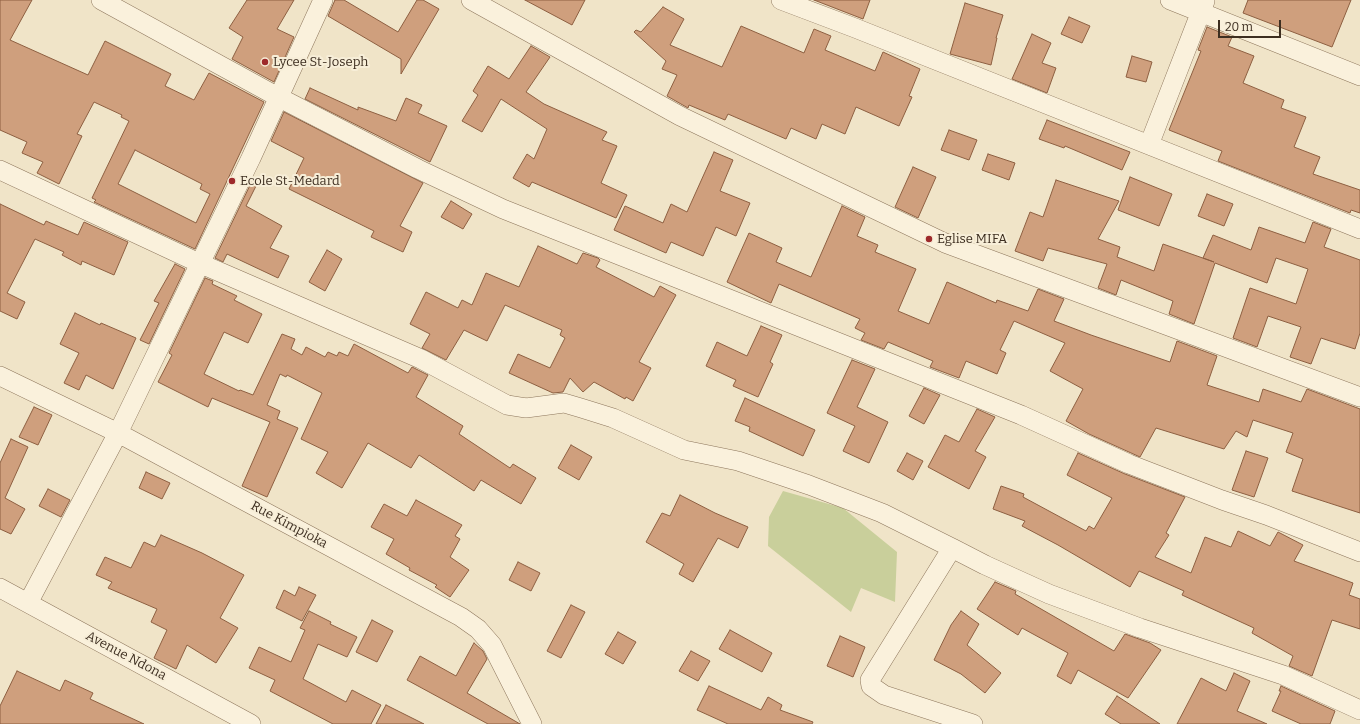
<!DOCTYPE html>
<style>
body{margin:0}
#map{position:relative;width:1360px;height:724px;overflow:hidden;background:#f0e4c8;font-family:Bitter,serif}
canvas{display:block}
.scale{position:absolute;left:1218px;top:20px;width:63px;height:18px;box-sizing:border-box;border:2px solid #3d2e20;border-top:0;padding-left:5px;font-size:12px;line-height:14px;white-space:nowrap;color:#3d2e20;-webkit-text-stroke:3px #f7eed8;paint-order:stroke}
</style>
<div id="map">
<canvas width="1360" height="724"></canvas>
<div class="scale">20 m</div>
</div>
<script>
const ctx = document.querySelector('canvas').getContext('2d');
ctx.lineJoin = 'round';
function fillPath(path, color) { ctx.fillStyle = color; ctx.fill(path, 'evenodd'); }
const poly = rows => new Path2D(rows.map(r => 'M' + r).join(''));
function trace(path, color, width, dash) { ctx.strokeStyle = color; ctx.lineWidth = width; ctx.lineCap = dash ? 'butt' : 'round'; ctx.setLineDash(dash || []); ctx.stroke(path); }
function label(font, color, halo, rows, align = 'center') {
  ctx.font = font + ' Bitter,serif'; ctx.lineWidth = 4; ctx.setLineDash([]); ctx.textBaseline = 'middle'; ctx.strokeStyle = halo; ctx.fillStyle = color; for (const [text, x, y, turn = 0] of rows) {
    ctx.save(); ctx.translate(x, y); ctx.rotate((+turn || 0) * Math.PI / 180); ctx.textAlign = isNaN(turn) ? turn : align; if (halo) ctx.strokeText(text, 0, 0); ctx.fillText(text, 0, 0); ctx.restore();
  }
}
const green = poly([
 [783,491,843,508,897,552,895,602,861,588,851,612,768,546,769,517]
]);
const building = poly([
 [0,0,32,0,10,40,88,75,105,41,171,74,165,86,194,100,209,73,264,102,195,249,94,202,96,200,92,198,129,121,121,117,122,115,94,102,77,134,82,136,59,184,37,173,43,162,22,153,27,142,0,130,0,0],
 [135,150,202,184,200,189,210,194,196,223,118,184,135,150],
 [247,0,294,0,277,29,294,37,274,82,232,59,243,37,229,28,247,0],
 [335,0,344,0,398,32,417,0,423,0,439,9,401,74,401,59,328,16,335,0],
 [525,0,585,0,572,25,525,0],
 [814,0,870,0,863,19,814,0],
 [1248,0,1351,0,1332,47,1243,13,1248,0],
 [965,3,1003,15,996,38,997,38,991,65,950,54,965,3],
 [663,7,684,19,670,45,722,67,741,26,804,53,814,29,831,36,825,50,875,71,883,52,920,69,909,96,912,97,899,126,856,107,845,134,822,124,816,139,791,128,786,139,728,114,725,120,689,105,688,108,667,96,677,75,662,69,666,61,634,32,636,30,641,32,663,7],
 [1069,17,1090,26,1082,43,1061,34,1069,17],
 [1207,27,1232,37,1228,46,1254,56,1243,83,1284,100,1281,108,1306,117,1294,147,1320,157,1313,174,1360,190,1360,213,1351,210,1350,213,1218,161,1222,151,1169,130,1201,51,1198,50,1207,27],
 [1032,34,1051,43,1042,63,1056,68,1047,93,1012,79,1032,34],
 [531,46,550,57,526,92,544,104,607,132,602,140,617,146,601,183,627,195,616,218,532,182,529,187,513,178,527,154,534,159,547,129,501,99,482,132,462,121,478,95,473,91,488,66,509,79,531,46],
 [1132,56,1152,62,1146,82,1126,77,1132,56],
 [310,88,358,110,358,107,396,121,406,98,422,105,418,113,447,126,430,162,305,99,310,88],
 [284,112,423,183,400,226,412,232,403,252,371,237,374,231,289,189,304,158,271,141,284,112],
 [1047,120,1130,152,1122,170,1065,146,1064,148,1039,139,1047,120],
 [949,130,977,140,969,160,941,150,949,130],
 [714,152,733,160,720,191,750,203,736,236,716,227,703,256,671,242,666,253,614,230,625,206,663,223,671,204,687,212,714,152],
 [988,154,1015,163,1009,180,982,170,988,154],
 [913,167,936,177,918,218,895,207,913,167],
 [1130,177,1172,194,1159,226,1118,210,1130,177],
 [253,179,258,182,246,206,282,226,270,248,289,256,278,278,227,254,223,262,215,258,253,179],
 [1056,180,1119,201,1098,239,1120,247,1117,257,1154,271,1163,244,1214,262,1203,258,1213,235,1251,250,1259,227,1305,243,1313,222,1331,229,1324,247,1360,260,1360,333,1355,349,1321,338,1311,364,1290,357,1301,327,1268,316,1257,347,1233,338,1250,288,1296,304,1308,269,1276,258,1267,283,1215,263,1194,324,1169,314,1173,301,1121,280,1116,295,1098,288,1107,264,1048,248,1043,261,1015,251,1030,212,1043,217,1056,180],
 [1207,194,1233,204,1224,226,1198,216,1207,194],
 [451,201,472,214,463,229,441,217,451,201],
 [0,204,44,225,46,221,78,235,84,222,128,242,114,275,82,261,81,265,62,255,64,252,35,239,7,293,25,302,17,319,0,311,0,204],
 [842,206,865,217,857,236,878,245,875,252,916,269,898,311,929,324,947,282,996,303,997,300,1028,311,1038,289,1064,299,1054,321,1091,335,1170,362,1177,341,1217,356,1207,385,1259,402,1263,389,1301,402,1307,389,1360,409,1360,513,1292,491,1303,459,1286,452,1293,433,1253,420,1247,437,1236,431,1224,449,1156,428,1140,457,1089,434,1066,421,1083,389,1050,371,1065,343,1014,321,1000,350,1006,353,997,374,966,361,959,378,930,367,933,361,888,342,884,349,861,340,865,333,855,328,860,319,779,284,771,303,727,282,749,233,782,248,776,262,811,277,842,206],
 [538,246,577,264,583,253,598,258,600,260,596,267,654,297,660,286,676,295,639,362,651,368,633,401,626,397,625,399,594,382,583,392,570,378,563,392,553,393,509,373,518,354,550,368,565,338,560,335,562,330,505,305,487,341,464,330,446,360,422,348,430,334,410,324,426,292,458,308,462,300,472,305,486,273,519,287,538,246],
 [327,250,342,259,325,291,309,282,327,250],
 [175,264,185,269,149,344,140,340,159,303,154,301,175,264],
 [205,278,213,281,212,284,237,296,234,300,262,314,248,343,224,332,204,374,239,391,240,390,253,395,282,334,295,339,291,349,302,355,306,347,325,357,328,352,337,356,339,352,348,356,354,344,408,373,412,367,428,375,416,397,463,426,459,434,510,468,513,464,536,478,521,504,481,480,474,491,419,455,411,468,368,443,342,488,316,473,328,452,301,439,322,393,287,375,286,377,280,374,267,405,280,411,277,419,298,428,267,497,242,486,270,422,212,398,208,407,158,382,172,355,169,353,205,278],
 [75,313,100,325,101,323,136,338,113,389,86,375,79,390,64,383,79,353,60,344,75,313],
 [761,326,782,335,770,362,773,364,758,397,733,386,736,380,706,366,717,342,747,356,761,326],
 [852,360,875,369,857,407,888,422,869,463,843,451,855,426,827,413,852,360],
 [924,388,940,395,924,424,909,416,924,388],
 [745,398,815,430,803,456,749,431,750,427,735,421,745,398],
 [34,407,52,415,38,445,19,437,34,407],
 [977,409,995,417,975,451,986,457,969,489,928,467,945,435,959,442,977,409],
 [11,439,28,447,5,498,25,509,11,534,0,529,0,463,11,439],
 [571,445,592,457,579,480,558,468,571,445],
 [1246,451,1268,458,1254,497,1232,490,1246,451],
 [907,453,923,461,913,480,897,471,907,453],
 [1078,453,1125,474,1185,497,1166,533,1169,535,1155,557,1191,573,1205,537,1231,547,1238,531,1270,546,1278,532,1303,545,1294,561,1353,583,1349,595,1360,599,1360,629,1332,620,1312,676,1289,666,1293,656,1252,633,1254,628,1182,595,1184,591,1139,571,1130,587,1058,545,1022,526,1025,521,993,509,1001,486,1024,494,1023,497,1086,531,1089,526,1094,529,1112,498,1067,475,1078,453],
 [146,472,170,483,162,499,139,488,146,472],
 [48,489,70,500,61,517,39,506,48,489],
 [680,495,715,513,748,527,738,548,718,538,693,582,679,574,684,564,646,542,662,513,670,516,680,495],
 [416,500,462,525,455,536,460,539,450,557,469,570,450,597,435,587,437,585,409,570,410,568,386,554,394,539,371,527,384,504,407,516,416,500],
 [161,535,202,553,244,575,220,618,238,628,216,663,187,645,176,669,154,658,167,630,151,622,157,609,108,588,112,582,96,575,105,557,131,568,144,542,155,547,161,535],
 [518,562,540,573,531,591,509,580,518,562],
 [995,582,1016,591,1015,594,1114,651,1125,634,1150,643,1161,650,1128,698,1078,670,1071,684,1057,676,1068,653,1022,628,1018,635,977,609,995,582],
 [299,587,316,595,302,621,276,608,284,590,295,596,299,587],
 [571,605,585,612,561,658,547,651,571,605],
 [309,611,331,622,330,624,357,637,347,657,318,644,303,679,346,702,352,690,381,705,371,724,333,724,270,691,275,680,249,668,259,647,291,662,305,630,300,628,309,611],
 [961,611,979,624,967,645,1001,673,985,693,961,674,934,660,951,625,961,611],
 [372,620,393,631,377,662,356,652,372,620],
 [730,630,772,653,762,672,719,649,730,630],
 [618,632,636,642,623,664,605,654,618,632],
 [840,636,865,647,853,677,827,666,840,636],
 [474,643,483,651,487,659,467,693,520,724,488,724,407,680,420,656,456,676,474,643],
 [691,651,710,661,698,681,679,671,691,651],
 [17,671,60,691,65,680,93,693,90,699,144,724,0,724,0,706,17,671],
 [1234,673,1250,681,1237,711,1267,724,1177,724,1201,678,1226,691,1234,673],
 [709,686,761,710,768,697,782,705,780,710,813,722,812,724,728,724,697,710,709,686],
 [1281,686,1335,711,1330,724,1301,724,1272,711,1281,691,1279,691,1281,686],
 [1117,696,1160,724,1121,724,1105,714,1117,696],
 [386,705,424,724,376,724,386,705]
]);
const minor = poly([
 [101,0,278,97,418,169,503,209,1021,415,1129,464,1222,500,1266,515,1360,552],
 [471,0,680,116,945,243,1360,397],
 [781,0,855,28,1360,229],
 [1170,0,1360,76],
 [1149,145,1205,1],
 [0,170,199,263,421,359,507,405,526,408,564,403,581,408,613,418,684,450,738,461,809,485,882,513,952,548],
 [0,376,118,433,461,617,478,629,492,645,532,724],
 [0,588,251,724],
 [28,603,118,433,251,158,323,0],
 [973,724,884,695,871,686,870,680,952,548,985,565,1049,594,1140,628,1283,675,1360,710]
]);
const markers = [
 [265,62,4,"#9e2a2b"],
 [232,181,4,"#9e2a2b"],
 [929,239,4,"#9e2a2b"]
];
const poiNames = [
 ["Lycee St-Joseph",273,62],
 ["Ecole St-Medard",240,181],
 ["Eglise MIFA",937,239]
];
const streetNames = [
 ["Rue Kimpioka",289,525,28],
 ["Avenue Ndona",126,656,28]
];
fillPath(green, '#c9cf9b');
fillPath(building, '#cf9f7d');
trace(building, '#8d5f41', 1);
trace(minor, '#8d765c', 20);
trace(minor, '#faf1dc', 19);
for (const [x, y, r, color] of markers) { const dot = new Path2D(); dot.arc(x, y, r, 0, 2 * Math.PI); ctx.fillStyle = color; ctx.fill(dot); trace(dot, '#f7eed8', 1.5); }
label('13px', '#3d2e20', '#f7eed8', poiNames, 'left');
label('13px', '#3d2e20', '#f7eed8', streetNames);
</script>
